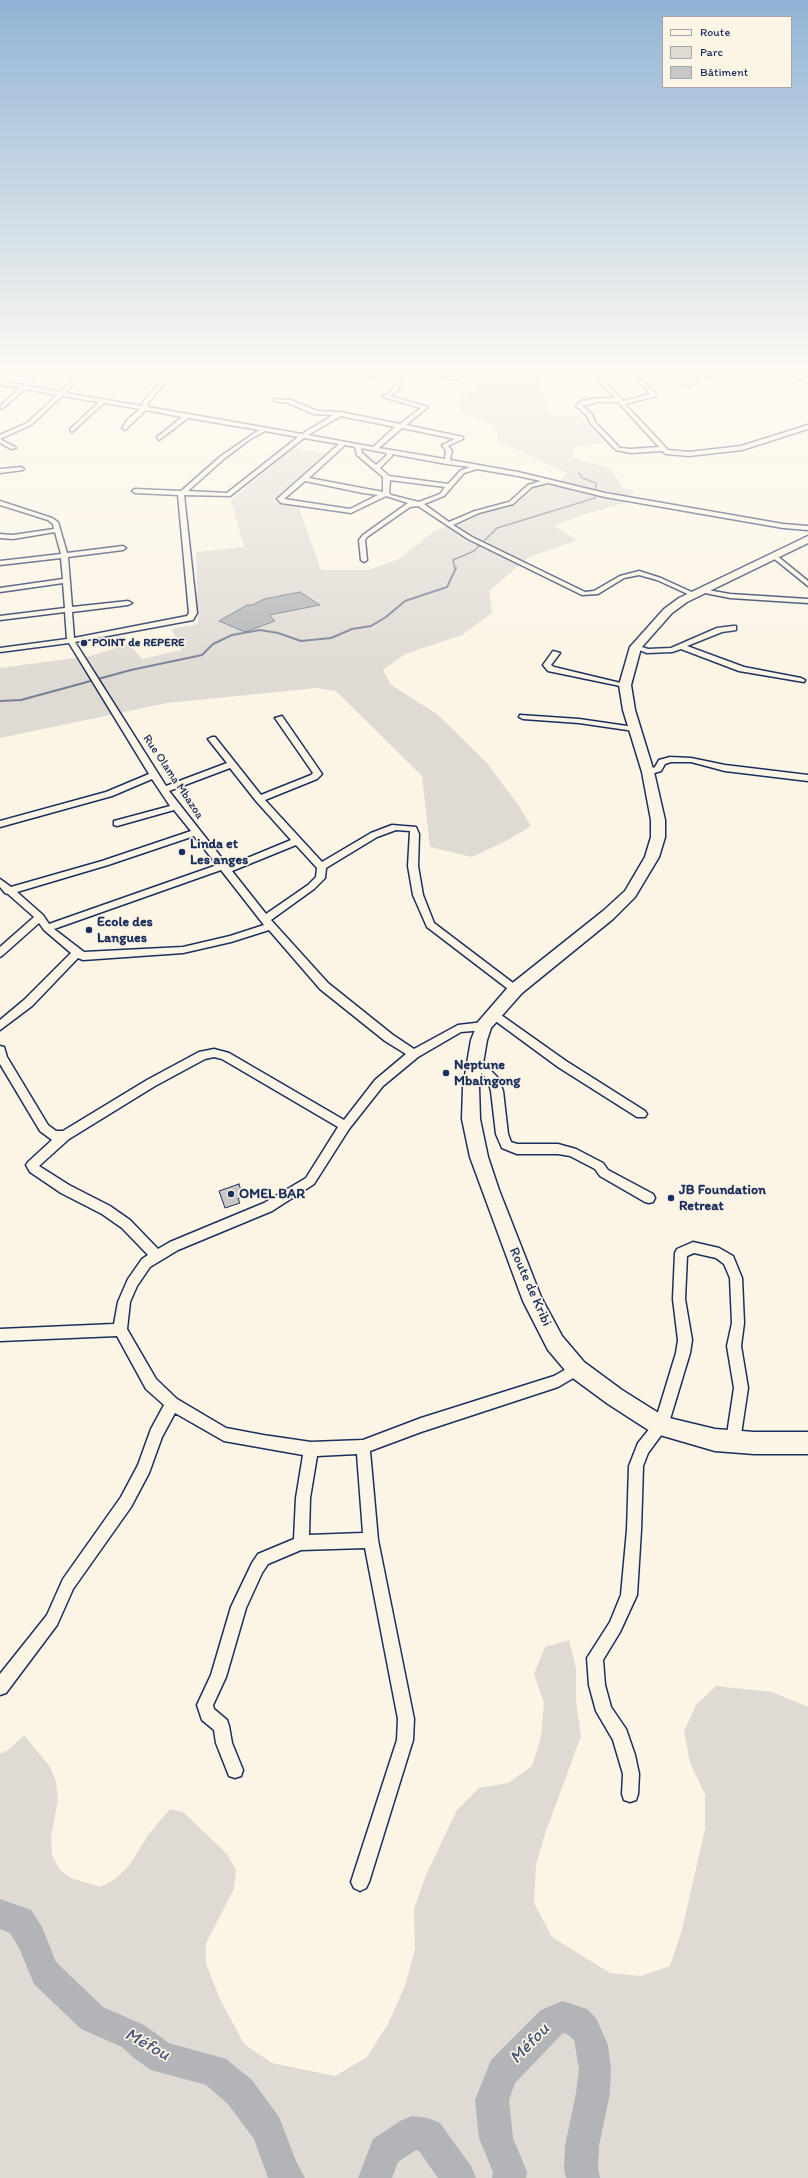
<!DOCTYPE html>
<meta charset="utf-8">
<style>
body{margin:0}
#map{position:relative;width:808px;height:2178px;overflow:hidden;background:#fcf5e5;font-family:Itim,sans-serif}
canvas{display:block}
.legend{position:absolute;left:662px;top:16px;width:130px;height:72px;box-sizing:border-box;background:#fcf5e5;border:1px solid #a2a6af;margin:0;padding:5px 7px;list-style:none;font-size:12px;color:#1b2f5e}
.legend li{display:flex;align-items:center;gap:8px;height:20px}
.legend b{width:20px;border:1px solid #a2a6af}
</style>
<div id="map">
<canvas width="808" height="2178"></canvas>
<ul class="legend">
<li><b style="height:5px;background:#fcf5e5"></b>Route</li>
<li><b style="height:11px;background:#dfdbd4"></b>Parc</li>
<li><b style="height:11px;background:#c8c7c6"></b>Bâtiment</li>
</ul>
</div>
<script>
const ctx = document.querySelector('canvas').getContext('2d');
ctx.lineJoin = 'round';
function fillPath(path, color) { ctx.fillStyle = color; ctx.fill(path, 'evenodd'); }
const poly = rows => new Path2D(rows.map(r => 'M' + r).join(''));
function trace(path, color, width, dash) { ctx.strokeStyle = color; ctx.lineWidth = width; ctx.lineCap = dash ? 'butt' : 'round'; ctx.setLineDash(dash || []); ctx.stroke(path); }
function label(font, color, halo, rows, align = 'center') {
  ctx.font = font + ' Itim,sans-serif'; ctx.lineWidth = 3.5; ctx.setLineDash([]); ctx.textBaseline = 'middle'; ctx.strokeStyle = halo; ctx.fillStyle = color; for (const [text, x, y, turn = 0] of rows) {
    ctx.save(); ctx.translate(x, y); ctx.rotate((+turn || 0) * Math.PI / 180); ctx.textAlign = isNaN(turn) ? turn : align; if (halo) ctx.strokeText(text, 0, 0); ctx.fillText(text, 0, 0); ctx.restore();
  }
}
const green = poly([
 [496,372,539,372,540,391,550,416,580,415,604,443,576,447,571,458,610,468,623,488,634,490,625,503,579,516,554,526,577,540,529,557,489,591,492,613,462,635,405,654,383,670,391,685,437,714,486,762,519,806,531,826,506,841,472,857,430,847,422,776,336,691,317,688,167,703,0,738,0,668,90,656,129,644,142,659,182,650,171,629,198,624,196,552,244,547,231,500,294,448,329,454,273,502,299,507,321,570,368,570,399,559,434,531,481,513,517,503,539,484,554,487,567,473,498,441,496,427,461,412,459,400],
 [569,1640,576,1669,576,1701,581,1736,546,1831,536,1864,534,1903,552,1937,610,1973,641,1976,670,1966,682,1930,705,1829,705,1794,690,1763,684,1731,696,1705,716,1686,772,1692,808,1707,808,2178,0,2178,0,1754,8,1750,24,1735,50,1767,56,1782,58,1799,51,1837,52,1855,60,1870,71,1878,100,1887,115,1879,129,1866,148,1835,170,1809,183,1812,227,1854,236,1870,234,1889,206,1943,206,1964,220,1999,244,2044,272,2063,335,2076,367,2057,388,2024,405,1986,415,1949,414,1909,426,1875,457,1810,479,1788,508,1783,532,1766,541,1737,544,1703,534,1674,545,1647]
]);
const water = poly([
 [300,592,320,605,269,615,275,621,245,632,219,621,247,605,252,605,264,599,300,592]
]);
const streamFar1 = poly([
 [455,569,453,560,474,551,497,528,595,498,596,483,582,478,579,473]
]);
const stream = poly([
 [0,701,21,700,131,670,202,655,213,644,232,635,260,630,278,633,301,641,331,638,352,629,371,626,386,617,405,601,447,587,456,568]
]);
const river = poly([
 [0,1899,31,1910,42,1927,56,1962,103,2007,144,2025,169,2043,226,2059,252,2080,279,2117,296,2161,305,2178,268,2178,254,2139,228,2104,206,2085,151,2070,134,2058,122,2047,81,2029,34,1984,19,1948,10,1933,0,1929,0,1899],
 [562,2001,587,2009,596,2018,608,2045,611,2069,610,2093,599,2146,598,2168,600,2178,566,2178,564,2168,565,2146,576,2093,579,2069,574,2040,567,2034,563,2033,515,2083,509,2100,513,2138,527,2172,526,2178,492,2178,493,2172,479,2138,475,2100,491,2060,541,2010,562,2001],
 [412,2116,428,2118,440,2123,471,2166,476,2178,438,2178,419,2151,416,2150,398,2162,392,2178,358,2178,373,2139,400,2121,412,2116]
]);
const building = poly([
 [239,1184,243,1197,238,1199,240,1203,225,1208,219,1191,239,1184]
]);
const minor = poly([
 [37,372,43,372,28,386,60,392,81,372,86,372,65,393,142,406,143,402,169,372,174,372,148,403,148,407,302,434,333,415,314,414,288,403,274,401,274,399,291,400,317,411,340,412,400,424,421,408,383,397,392,390,401,372,406,372,397,391,390,396,428,407,406,425,463,437,463,439,448,446,452,451,450,460,518,472,605,493,783,524,808,526,808,530,783,528,605,497,548,483,532,487,513,504,479,513,453,525,472,537,585,592,594,591,620,576,639,571,661,578,696,594,696,596,692,596,657,580,639,575,624,578,598,594,582,595,468,539,418,506,410,507,367,537,365,540,367,560,364,562,361,560,359,540,363,535,408,503,386,496,351,513,281,503,277,499,278,498,339,444,304,438,230,496,184,495,197,613,193,620,75,642,166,786,227,763,208,739,212,737,215,737,261,795,311,775,313,773,275,718,282,716,322,774,317,779,265,800,322,862,371,833,392,825,416,827,419,834,418,866,423,895,434,923,521,989,520,992,512,992,427,927,413,895,408,866,410,831,396,830,377,837,326,868,325,878,314,889,271,920,328,983,393,1035,414,1049,458,1025,484,1022,489,1026,484,1030,461,1032,418,1057,383,1086,349,1129,314,1184,272,1211,178,1250,150,1267,137,1286,130,1302,127,1329,156,1379,177,1399,226,1428,263,1435,311,1442,363,1440,421,1418,554,1376,577,1363,582,1365,584,1369,582,1373,558,1387,421,1432,370,1451,378,1540,414,1719,413,1740,369,1882,366,1888,360,1891,354,1888,351,1882,397,1740,398,1719,365,1548,301,1550,268,1564,262,1573,246,1608,226,1677,213,1705,214,1709,227,1720,229,1726,232,1743,243,1770,241,1776,235,1778,229,1776,216,1743,214,1730,202,1720,197,1705,211,1675,231,1607,252,1563,258,1554,294,1539,296,1498,303,1455,224,1441,175,1413,162,1437,149,1473,131,1507,73,1589,57,1625,6,1693,0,1695,0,1674,47,1615,63,1579,121,1497,138,1465,151,1429,164,1405,146,1389,117,1336,0,1341,0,1329,114,1324,118,1302,128,1279,142,1259,148,1255,122,1228,102,1214,61,1193,30,1172,26,1165,28,1162,52,1140,40,1131,0,1064,0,1046,4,1047,7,1057,48,1125,56,1131,63,1131,147,1080,199,1052,214,1049,229,1053,344,1120,375,1080,406,1054,385,1041,320,989,269,930,231,942,183,953,83,960,78,958,32,1006,0,1030,0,1020,24,1000,71,953,44,930,39,923,3,955,0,957,0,947,34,917,8,894,5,893,0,887,0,879,11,887,102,861,191,831,174,810,117,826,114,825,114,821,170,806,152,779,112,796,0,827,0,821,106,792,149,774,69,643,0,652,0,648,67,639,65,612,0,620,0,616,65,608,63,583,0,592,0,588,63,579,61,558,0,565,0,561,61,554,55,532,13,539,0,538,0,534,13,535,54,529,53,524,48,520,0,505,0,501,52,518,58,522,67,553,123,546,126,548,123,550,68,557,72,607,128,601,132,603,128,605,72,612,74,638,187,616,189,613,178,495,135,493,132,491,135,489,181,491,221,456,259,430,188,418,159,440,157,437,182,417,146,410,125,430,122,428,127,420,140,409,104,403,72,432,70,429,99,402,62,396,31,425,0,439,0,435,27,423,57,395,25,389,2,409,0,406,20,388,0,385,0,381,23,385,37,372],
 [341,416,395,427,373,447,308,435,341,416],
 [402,428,455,439,442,445,446,451,445,459,379,448,402,428],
 [265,431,298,437,227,493,188,491,225,458,249,440,265,431],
 [345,445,355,447,357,455,383,477,383,492,309,478,345,445],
 [361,448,386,453,387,455,376,465,362,453,361,448],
 [392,454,447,464,470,467,460,471,448,484,389,476,380,468,392,456,392,454],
 [477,469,518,476,541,481,528,485,509,502,475,511,449,522,424,504,444,496,464,473,477,469],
 [390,480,445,487,440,494,419,502,391,495,389,493,390,480],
 [305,481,363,493,378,495,350,509,284,499,305,481],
 [230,768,256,801,291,840,228,866,169,791,230,768],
 [194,836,217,865,49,924,43,915,17,892,108,865,194,836],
 [296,845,317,868,316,877,308,885,266,914,232,871,296,845],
 [221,870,264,925,230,936,183,947,84,952,54,929,221,870],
 [214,1057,222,1059,338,1127,306,1178,264,1203,170,1242,158,1249,130,1220,110,1206,69,1185,39,1166,69,1139,155,1086,205,1059,214,1057],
 [357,1454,363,1533,309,1535,310,1498,317,1456,357,1454],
 [367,372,372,372,371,377,367,377,367,372],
 [434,372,442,372,458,379,453,380,434,372],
 [597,372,602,372,602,378,623,401,650,394,639,382,642,380,656,394,656,396,625,404,668,450,689,452,741,446,808,425,808,429,742,450,689,456,666,454,662,451,631,453,616,450,590,423,587,416,576,406,581,401,598,398,615,398,596,378,597,372],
 [598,402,618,402,659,447,631,449,620,448,595,422,592,414,582,406,598,402],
 [711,372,719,372,699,380,690,386,685,385,695,378,711,372],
 [797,372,808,373,808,377,797,373,797,372],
 [0,439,15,447,16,448,11,449,0,443,0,439],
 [21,467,24,469,23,470,0,473,0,469,21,467],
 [772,555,776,555,808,581,808,586,772,557,772,555],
 [702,589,730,594,808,599,808,603,730,598,700,592,699,591,702,589],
 [733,626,736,626,736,630,722,632,687,646,744,667,801,678,805,680,804,682,739,671,681,649,672,652,647,653,632,647,636,645,648,649,671,648,717,628,733,626],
 [553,651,560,653,551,665,554,667,629,685,625,687,548,671,543,665,553,651],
 [520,715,579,719,634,727,638,729,634,731,579,723,523,719,519,717,520,715],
 [670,757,691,758,725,765,808,775,808,781,725,771,691,762,671,762,665,764,661,771,648,775,644,772,655,767,659,760,670,757],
 [494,1010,566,1061,645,1111,647,1114,645,1117,637,1117,558,1067,490,1017,489,1014,494,1010],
 [474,1056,478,1057,498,1078,503,1091,508,1134,511,1142,517,1144,558,1144,576,1149,603,1163,608,1170,653,1194,655,1198,653,1202,649,1203,645,1202,600,1176,595,1169,570,1156,558,1154,517,1154,502,1148,496,1134,491,1091,488,1080,469,1060,474,1056],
 [693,1242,719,1248,733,1256,742,1278,744,1323,741,1346,748,1388,740,1441,738,1446,733,1448,728,1446,726,1441,734,1388,727,1346,732,1323,730,1278,724,1264,716,1258,694,1253,687,1256,685,1299,692,1340,690,1353,668,1426,648,1453,643,1466,641,1530,637,1595,620,1632,603,1660,605,1685,611,1707,626,1729,635,1755,639,1774,638,1794,636,1800,630,1802,624,1800,622,1794,623,1774,613,1740,596,1711,589,1685,587,1658,610,1622,621,1595,627,1530,629,1466,638,1443,655,1422,676,1353,678,1340,673,1299,675,1253,677,1249,693,1242]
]);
const primary = poly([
 [781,372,794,372,808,377,808,382,781,372],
 [808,536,808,543,687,602,672,613,641,648,631,685,635,710,654,772,665,820,665,837,659,857,635,897,613,919,522,993,491,1028,487,1040,479,1087,480,1119,488,1157,499,1190,541,1297,562,1336,584,1362,622,1390,665,1417,715,1429,754,1432,808,1432,808,1454,754,1454,715,1451,653,1433,608,1404,570,1376,548,1350,523,1301,470,1157,462,1119,463,1087,471,1040,478,1022,510,985,603,911,625,891,645,857,651,837,651,820,642,772,623,710,619,685,630,647,664,609,679,598,808,536]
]);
const markers = [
 [84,643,4,"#1b2f5e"],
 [182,852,4,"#1b2f5e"],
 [89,930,4,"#1b2f5e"],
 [446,1073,4,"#1b2f5e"],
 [231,1194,4,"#1b2f5e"],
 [671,1198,4,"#1b2f5e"]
];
const farPoinames = [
 ["POINT de REPERE",92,643]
];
const farStreetnames = [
 ["Rue Olama Mbazoa",173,777,56]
];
const poiNames = [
 ["Linda et",190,844],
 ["Les anges",190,860],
 ["Ecole des",97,922],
 ["Langues",97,938],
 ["Neptune",454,1065],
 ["Mbalngong",454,1081],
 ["JB Foundation",679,1190],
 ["Retreat",679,1206],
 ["OMEL BAR",239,1194]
];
const streetNames = [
 ["Route de Kribi",530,1287,66]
];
const nearWaternames = [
 ["Méfou",530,2044,-46],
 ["Méfou",147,2045,29]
];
fillPath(green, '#dfdbd4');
fillPath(water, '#b2b4b8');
trace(water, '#767f94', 1);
trace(streamFar1, '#767f94', 1.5);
trace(stream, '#767f94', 2);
fillPath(river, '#b2b4b8');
fillPath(building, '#c8c7c6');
trace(building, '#1b2f5e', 1);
trace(minor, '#1b2f5e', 3);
trace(primary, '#1b2f5e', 3);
fillPath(minor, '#fcf5e5');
fillPath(primary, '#fcf5e5');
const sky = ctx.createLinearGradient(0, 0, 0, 677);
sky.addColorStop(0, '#92b4d5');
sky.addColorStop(0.55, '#fefaf3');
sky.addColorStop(1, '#fefaf300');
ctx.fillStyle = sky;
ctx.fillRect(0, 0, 808, 677);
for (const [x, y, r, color] of markers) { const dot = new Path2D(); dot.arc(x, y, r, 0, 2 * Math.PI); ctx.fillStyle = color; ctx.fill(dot); trace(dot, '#fcf5e5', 1.5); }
label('bold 12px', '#1b2f5e', '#fcf5e5', farPoinames, 'left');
label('12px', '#1b2f5e', '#fcf5e5', farStreetnames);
label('bold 14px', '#1b2f5e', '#fcf5e5', poiNames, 'left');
label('14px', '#1b2f5e', '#fcf5e5', streetNames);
label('italic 18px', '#485779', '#fcf5e5', nearWaternames);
</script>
